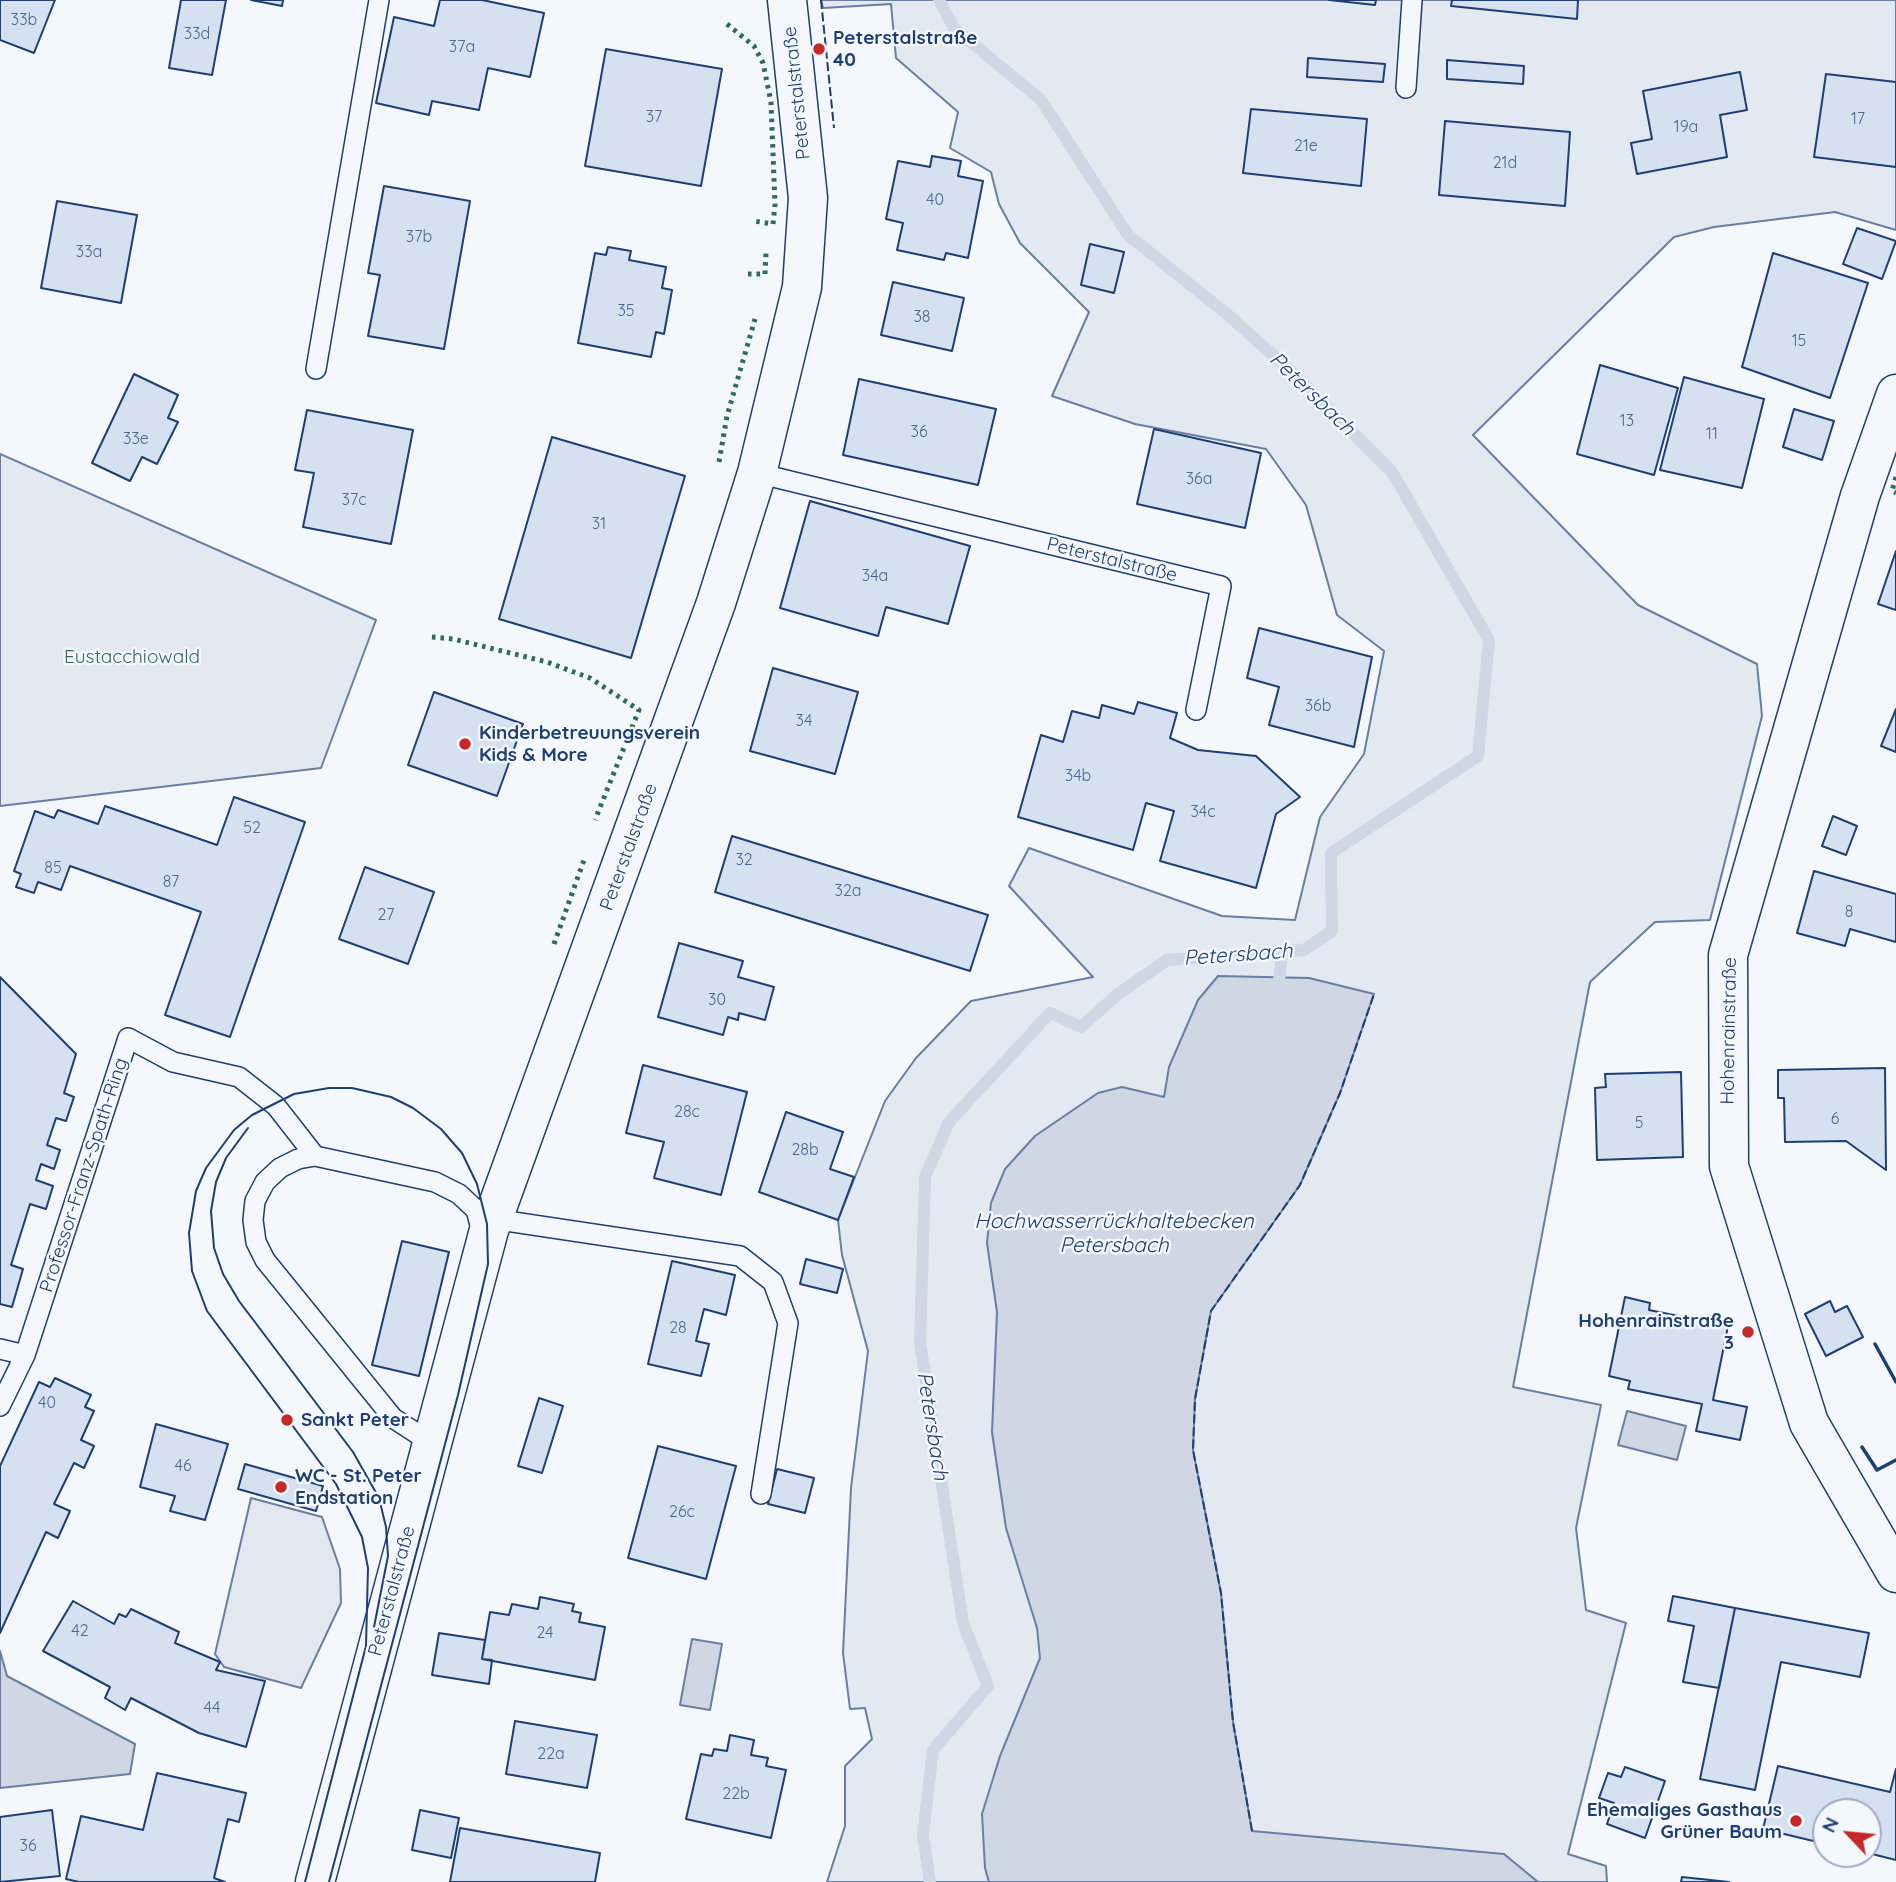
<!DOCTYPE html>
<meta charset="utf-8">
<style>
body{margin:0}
#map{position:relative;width:1896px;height:1882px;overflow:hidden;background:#f4f7fb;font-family:Quicksand,sans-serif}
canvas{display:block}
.north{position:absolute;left:1812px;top:1798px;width:70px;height:70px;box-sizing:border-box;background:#f4f7fb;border:2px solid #9eadc5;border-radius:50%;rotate:296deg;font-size:19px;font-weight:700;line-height:28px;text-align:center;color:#1d3f73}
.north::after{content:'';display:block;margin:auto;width:24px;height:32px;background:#c62828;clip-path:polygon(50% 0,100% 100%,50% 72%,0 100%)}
</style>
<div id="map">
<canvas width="1896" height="1882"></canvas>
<div class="north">N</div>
</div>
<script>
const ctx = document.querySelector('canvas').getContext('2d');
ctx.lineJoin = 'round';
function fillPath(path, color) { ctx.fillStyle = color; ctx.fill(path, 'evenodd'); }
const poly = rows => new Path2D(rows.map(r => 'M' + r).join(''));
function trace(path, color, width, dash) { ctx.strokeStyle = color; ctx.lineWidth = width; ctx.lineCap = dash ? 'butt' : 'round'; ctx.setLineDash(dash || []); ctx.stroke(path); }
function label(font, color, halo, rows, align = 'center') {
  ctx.font = font + ' Quicksand,sans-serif'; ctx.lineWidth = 5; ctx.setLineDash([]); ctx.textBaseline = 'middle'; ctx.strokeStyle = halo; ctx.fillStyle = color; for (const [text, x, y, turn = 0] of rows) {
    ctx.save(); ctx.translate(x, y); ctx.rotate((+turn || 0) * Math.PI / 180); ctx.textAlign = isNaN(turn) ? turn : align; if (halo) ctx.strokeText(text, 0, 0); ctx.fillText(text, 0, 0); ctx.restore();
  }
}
const green = poly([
 [821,0,1896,0,1896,230,1835,212,1714,227,1674,237,1473,435,1638,605,1757,664,1762,716,1710,920,1655,922,1590,982,1513,1387,1601,1405,1576,1528,1586,1610,1626,1623,1568,1854,1606,1866,1607,1882,827,1882,845,1826,845,1766,872,1739,865,1708,850,1709,843,1653,851,1488,868,1351,842,1255,838,1220,885,1101,916,1058,971,1001,1093,977,1009,886,1029,848,1222,916,1295,920,1320,817,1364,754,1384,651,1337,615,1306,505,1266,449,1135,424,1052,396,1089,312,1020,243,999,204,991,172,950,148,958,112,896,58,891,4,823,8,821,0],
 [0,454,376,620,321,768,0,806,0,454]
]);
const parking = poly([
 [251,1498,322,1517,340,1569,341,1603,301,1688,224,1667,215,1654,251,1498]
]);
const water = poly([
 [1218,976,1309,978,1374,994,1340,1093,1300,1185,1211,1311,1195,1399,1193,1450,1221,1593,1233,1722,1252,1831,1504,1854,1538,1882,989,1882,985,1868,982,1814,1000,1756,1040,1658,1037,1628,1006,1528,992,1432,997,1312,987,1243,991,1203,1005,1169,1035,1136,1098,1093,1122,1087,1164,1097,1169,1067,1198,1000,1218,976],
 [1627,1411,1686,1426,1677,1460,1618,1445,1627,1411],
 [692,1639,722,1644,710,1710,680,1705,692,1639],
 [0,1651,7,1676,135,1744,130,1774,0,1788,0,1651]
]);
const stream = poly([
 [1278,991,1282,953],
 [930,1882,923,1834,933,1750,988,1686,963,1623,920,1342,925,1177,949,1122,1050,1013,1081,1027,1118,994,1167,960,1304,950,1332,931,1331,853,1478,756,1489,640,1392,472,1292,372,1227,314,1128,235,1041,100,954,28,939,0]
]);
const building = poly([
 [0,0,55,0,34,53,0,40,0,0],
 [181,0,226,0,212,75,169,68,181,0],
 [251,0,283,0,282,6,251,0],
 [440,0,482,0,544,13,530,77,488,68,479,110,432,101,429,115,376,103,394,17,434,26,440,0],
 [1329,0,1376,0,1375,5,1329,0],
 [1452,0,1578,0,1577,19,1451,6,1452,0],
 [606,49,722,69,701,186,585,166,606,49],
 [1308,58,1385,64,1383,82,1307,77,1308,58],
 [1447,60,1524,66,1523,84,1447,79,1447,60],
 [1740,72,1747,110,1720,115,1727,157,1637,174,1631,143,1652,139,1643,91,1740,72],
 [1826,74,1896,82,1896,167,1814,157,1826,74],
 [1251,109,1367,119,1361,186,1243,173,1251,109],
 [1445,121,1570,132,1565,206,1439,195,1445,121],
 [932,156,961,161,958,176,983,181,968,258,946,253,944,260,897,250,903,223,886,219,898,161,930,167,932,156],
 [384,186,470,201,444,349,368,336,380,275,368,273,384,186],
 [57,201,137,215,121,303,41,288,57,201],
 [1857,228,1896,241,1882,279,1843,264,1857,228],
 [1090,244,1124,252,1114,293,1081,285,1090,244],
 [608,247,631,251,629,260,666,267,662,288,672,290,664,334,656,332,651,357,578,343,595,253,606,255,608,247],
 [1773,253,1868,283,1830,398,1742,367,1773,253],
 [893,282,964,298,952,351,881,335,893,282],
 [1600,365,1678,388,1654,475,1577,454,1600,365],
 [134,374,178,395,168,418,178,422,157,464,142,457,130,481,92,463,134,374],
 [1684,377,1764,399,1742,488,1660,470,1684,377],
 [859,379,996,409,978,485,843,455,859,379],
 [1794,409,1834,421,1822,460,1783,447,1794,409],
 [307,410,413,430,391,544,303,527,314,473,295,470,307,410],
 [1154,429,1261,453,1245,528,1137,504,1154,429],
 [552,437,685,476,631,658,499,619,552,437],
 [810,501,970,546,948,624,886,607,878,636,780,608,810,501],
 [1896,551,1896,610,1878,604,1896,551],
 [1259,628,1372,657,1354,747,1269,725,1279,687,1247,678,1259,628],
 [773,668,858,692,835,774,750,751,773,668],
 [434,692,523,724,497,796,408,765,434,692],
 [1138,702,1177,713,1170,738,1198,750,1256,756,1300,797,1276,814,1256,888,1160,861,1174,811,1146,803,1133,850,1018,817,1041,735,1063,742,1072,711,1099,718,1102,705,1134,714,1138,702],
 [1896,709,1896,752,1881,746,1896,709],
 [234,797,305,822,230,1037,165,1015,201,912,70,866,61,890,38,882,34,893,16,887,21,874,14,871,35,811,54,818,58,810,98,824,105,806,217,845,234,797],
 [1833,816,1857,826,1846,855,1822,846,1833,816],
 [732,836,988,915,970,971,715,892,732,836],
 [365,867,434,892,408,964,339,939,365,867],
 [1814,871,1896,894,1896,942,1850,929,1845,946,1797,933,1814,871],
 [679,943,743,961,738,977,774,987,765,1020,739,1013,738,1020,728,1017,723,1035,658,1017,679,943],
 [0,977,76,1054,64,1093,74,1097,66,1121,56,1118,47,1145,60,1150,54,1169,41,1164,36,1180,53,1186,46,1209,30,1204,11,1265,23,1269,12,1307,0,1304,0,977],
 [643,1065,747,1092,721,1195,654,1178,664,1142,626,1133,643,1065],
 [1885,1068,1886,1170,1846,1141,1785,1142,1784,1098,1778,1098,1778,1070,1885,1068],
 [1681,1072,1683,1157,1597,1160,1595,1088,1606,1087,1605,1074,1681,1072],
 [786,1112,843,1132,830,1169,854,1177,838,1220,759,1192,786,1112],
 [402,1241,449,1252,419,1376,372,1365,402,1241],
 [806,1259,843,1269,837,1293,800,1284,806,1259],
 [672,1261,735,1275,726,1315,704,1309,696,1341,709,1344,701,1376,648,1364,672,1261],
 [1625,1297,1650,1303,1649,1310,1728,1326,1713,1400,1747,1407,1740,1440,1696,1431,1702,1404,1628,1389,1630,1381,1609,1376,1625,1297],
 [1830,1301,1835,1312,1847,1306,1863,1337,1826,1356,1805,1314,1830,1301],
 [55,1378,91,1395,85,1407,94,1411,81,1440,94,1446,84,1468,74,1463,54,1504,70,1511,58,1538,46,1532,0,1633,0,1466,39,1382,50,1387,55,1378],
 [539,1398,563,1406,542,1473,518,1466,539,1398],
 [156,1424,228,1444,205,1520,170,1511,175,1496,140,1487,156,1424],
 [658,1446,736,1466,706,1579,628,1558,658,1446],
 [245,1464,323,1486,316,1511,238,1489,245,1464],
 [777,1469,814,1478,805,1513,768,1504,777,1469],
 [1673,1596,1735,1608,1719,1688,1683,1682,1694,1626,1668,1621,1673,1596],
 [540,1597,574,1604,572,1611,581,1613,579,1622,605,1627,595,1680,482,1659,490,1612,509,1615,512,1604,538,1609,540,1597],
 [73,1601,114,1624,119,1614,126,1617,131,1609,179,1632,175,1643,220,1662,216,1670,265,1681,246,1747,199,1733,131,1698,125,1710,105,1698,110,1687,43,1651,73,1601],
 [1735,1608,1869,1633,1860,1677,1781,1662,1755,1790,1700,1779,1735,1608],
 [439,1633,485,1640,482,1659,492,1660,489,1684,432,1675,439,1633],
 [515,1721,597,1735,587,1788,506,1774,515,1721],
 [730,1735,754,1740,751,1755,768,1758,766,1766,786,1770,771,1838,686,1819,701,1754,712,1756,714,1749,727,1751,730,1735],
 [1778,1766,1890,1792,1896,1769,1896,1860,1868,1853,1868,1812,1826,1812,1826,1844,1763,1829,1778,1766],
 [1625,1767,1665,1781,1645,1838,1607,1824,1614,1803,1599,1798,1608,1773,1621,1777,1625,1767],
 [157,1773,246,1793,239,1822,228,1819,214,1878,225,1882,79,1882,66,1879,81,1816,143,1830,157,1773],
 [52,1810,60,1876,0,1882,0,1817,52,1810],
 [420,1810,459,1818,451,1858,412,1850,420,1810],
 [460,1828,600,1853,595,1882,450,1882,460,1828],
 [1682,1877,1729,1882,1681,1882,1682,1877]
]);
const service = poly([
 [1406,88,1412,0],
 [316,369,379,0],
 [757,473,1221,586,1196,710],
 [493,1219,740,1256,773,1282,788,1323,761,1494],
 [0,1349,25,1355],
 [0,1406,25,1355,128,1038,173,1062,239,1077,276,1106,315,1156],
 [430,1442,393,1418,265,1260,256,1242,253,1220,255,1201,265,1182,280,1168,298,1159,315,1156,435,1182,459,1194,476,1210,482,1232]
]);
const minor = poly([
 [1896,394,1860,496,1728,955,1729,1166,1809,1423,1896,1573]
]);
const tertiary = poly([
 [315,1882,489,1230,716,603,757,473,802,287,808,198,787,0]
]);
const tram = poly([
 [248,1128,226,1158,216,1182,211,1211,214,1248,223,1274,239,1301,353,1452,379,1498,386,1527,388,1556,374,1627],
 [305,1882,366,1646,368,1568,362,1537,336,1484,207,1311,192,1271,189,1233,196,1191,206,1168,234,1130,252,1115,294,1094,329,1088,352,1088,391,1097,413,1108,441,1129,462,1153,477,1184,487,1224,488,1264,458,1395,329,1882]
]);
const hedge = poly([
 [727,24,754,46,763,63,771,102,775,205,773,224,754,221],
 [748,274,765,274,766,253],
 [719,462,727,416,755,319],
 [1896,477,1892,491,1896,493],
 [432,637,453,639,547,662,590,678,639,710,595,820],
 [554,944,584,860]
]);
const fence = poly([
 [821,0,834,128],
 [1252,1831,1233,1722,1221,1593,1193,1450,1195,1399,1211,1311,1300,1185,1340,1093,1374,994]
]);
const wall = poly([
 [1875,1344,1896,1382],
 [1862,1447,1877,1470,1896,1460]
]);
const markers = [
 [819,49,7,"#c62828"],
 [465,744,7,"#c62828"],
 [1748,1332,7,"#c62828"],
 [287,1420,7,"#c62828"],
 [281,1487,7,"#c62828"],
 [1796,1821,7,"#c62828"]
];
const numberNames = [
 ["33b",24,20],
 ["33d",197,34],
 ["37a",462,47],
 ["37",654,117],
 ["17",1858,119],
 ["19a",1686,127],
 ["21e",1306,146],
 ["21d",1505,163],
 ["40",935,200],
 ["37b",419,237],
 ["33a",89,252],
 ["35",626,311],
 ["38",922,317],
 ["15",1799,341],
 ["13",1627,421],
 ["36",919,432],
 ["11",1712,434],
 ["33e",136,439],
 ["36a",1199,479],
 ["37c",354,500],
 ["31",599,524],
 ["34a",875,576],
 ["36b",1318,706],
 ["34",804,721],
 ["34b",1078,776],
 ["34c",1203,812],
 ["52",252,828],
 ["32",744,860],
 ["85",53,868],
 ["87",171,882],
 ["32a",848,891],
 ["8",1849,912],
 ["27",386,915],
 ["30",717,1000],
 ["28c",687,1112],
 ["6",1835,1119],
 ["5",1639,1123],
 ["28b",805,1150],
 ["28",678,1328],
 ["40",47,1403],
 ["46",183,1466],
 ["26c",682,1512],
 ["42",80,1631],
 ["24",545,1633],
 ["44",212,1708],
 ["22a",551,1754],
 ["22b",736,1794],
 ["36",28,1846]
];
const poiNames = [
 ["Peterstalstraße",833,38],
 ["40",833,60],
 ["Kinderbetreuungsverein",479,733],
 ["Kids & More",479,755],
 ["Hohenrainstraße",1734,1321,"right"],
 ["3",1734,1343,"right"],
 ["Sankt Peter",301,1420],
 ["WC - St. Peter",295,1476],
 ["Endstation",295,1498],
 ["Ehemaliges Gasthaus",1782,1810,"right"],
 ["Grüner Baum",1782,1832,"right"]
];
const streetNames = [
 ["Peterstalstraße",797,93,-96],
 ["Peterstalstraße",1112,560,14],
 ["Peterstalstraße",629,847,-70],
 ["Hohenrainstraße",1729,1031,-89],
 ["Professor-Franz-Spath-Ring",84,1175,-72],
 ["Peterstalstraße",392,1591,-75]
];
const parkNames = [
 ["Eustacchiowald",132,657]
];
const waterNames = [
 ["Petersbach",1312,394,44],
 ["Petersbach",1238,955,-4],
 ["Hochwasserrückhaltebecken",1114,1222],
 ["Petersbach",1114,1246],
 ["Petersbach",932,1426,81]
];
fillPath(green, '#e3e9f0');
trace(green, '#687fa3', 2);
fillPath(parking, '#e3e8f0');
trace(parking, '#687fa3', 2);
fillPath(water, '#cfd7e4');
trace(water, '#687fa3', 2);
trace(stream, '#cfd7e4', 12);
fillPath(building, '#d5e0f0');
trace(building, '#1d3f73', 2);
trace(service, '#1d3f73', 22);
trace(minor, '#1d3f73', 41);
trace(tertiary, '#1d3f73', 41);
trace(service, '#f4f7fb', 19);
trace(minor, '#f4f7fb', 38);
trace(tertiary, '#f4f7fb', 38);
trace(tram, '#1d3f73', 2);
trace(hedge, '#2c6c60', 5, [3.5, 5]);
trace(fence, '#1d3f73', 2, [9, 3.5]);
trace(wall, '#1d3f73', 3.5);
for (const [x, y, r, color] of markers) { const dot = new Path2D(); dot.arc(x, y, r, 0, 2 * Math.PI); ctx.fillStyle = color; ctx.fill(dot); trace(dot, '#f4f7fb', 2.5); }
label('16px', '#4b6792', null, numberNames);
label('bold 19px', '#1d3f73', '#f4f7fb', poiNames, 'left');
label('19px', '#1d3f73', '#f4f7fb', streetNames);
label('19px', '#2c6c60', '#f4f7fb', parkNames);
label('italic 21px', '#1d3f73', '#f4f7fb', waterNames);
</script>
